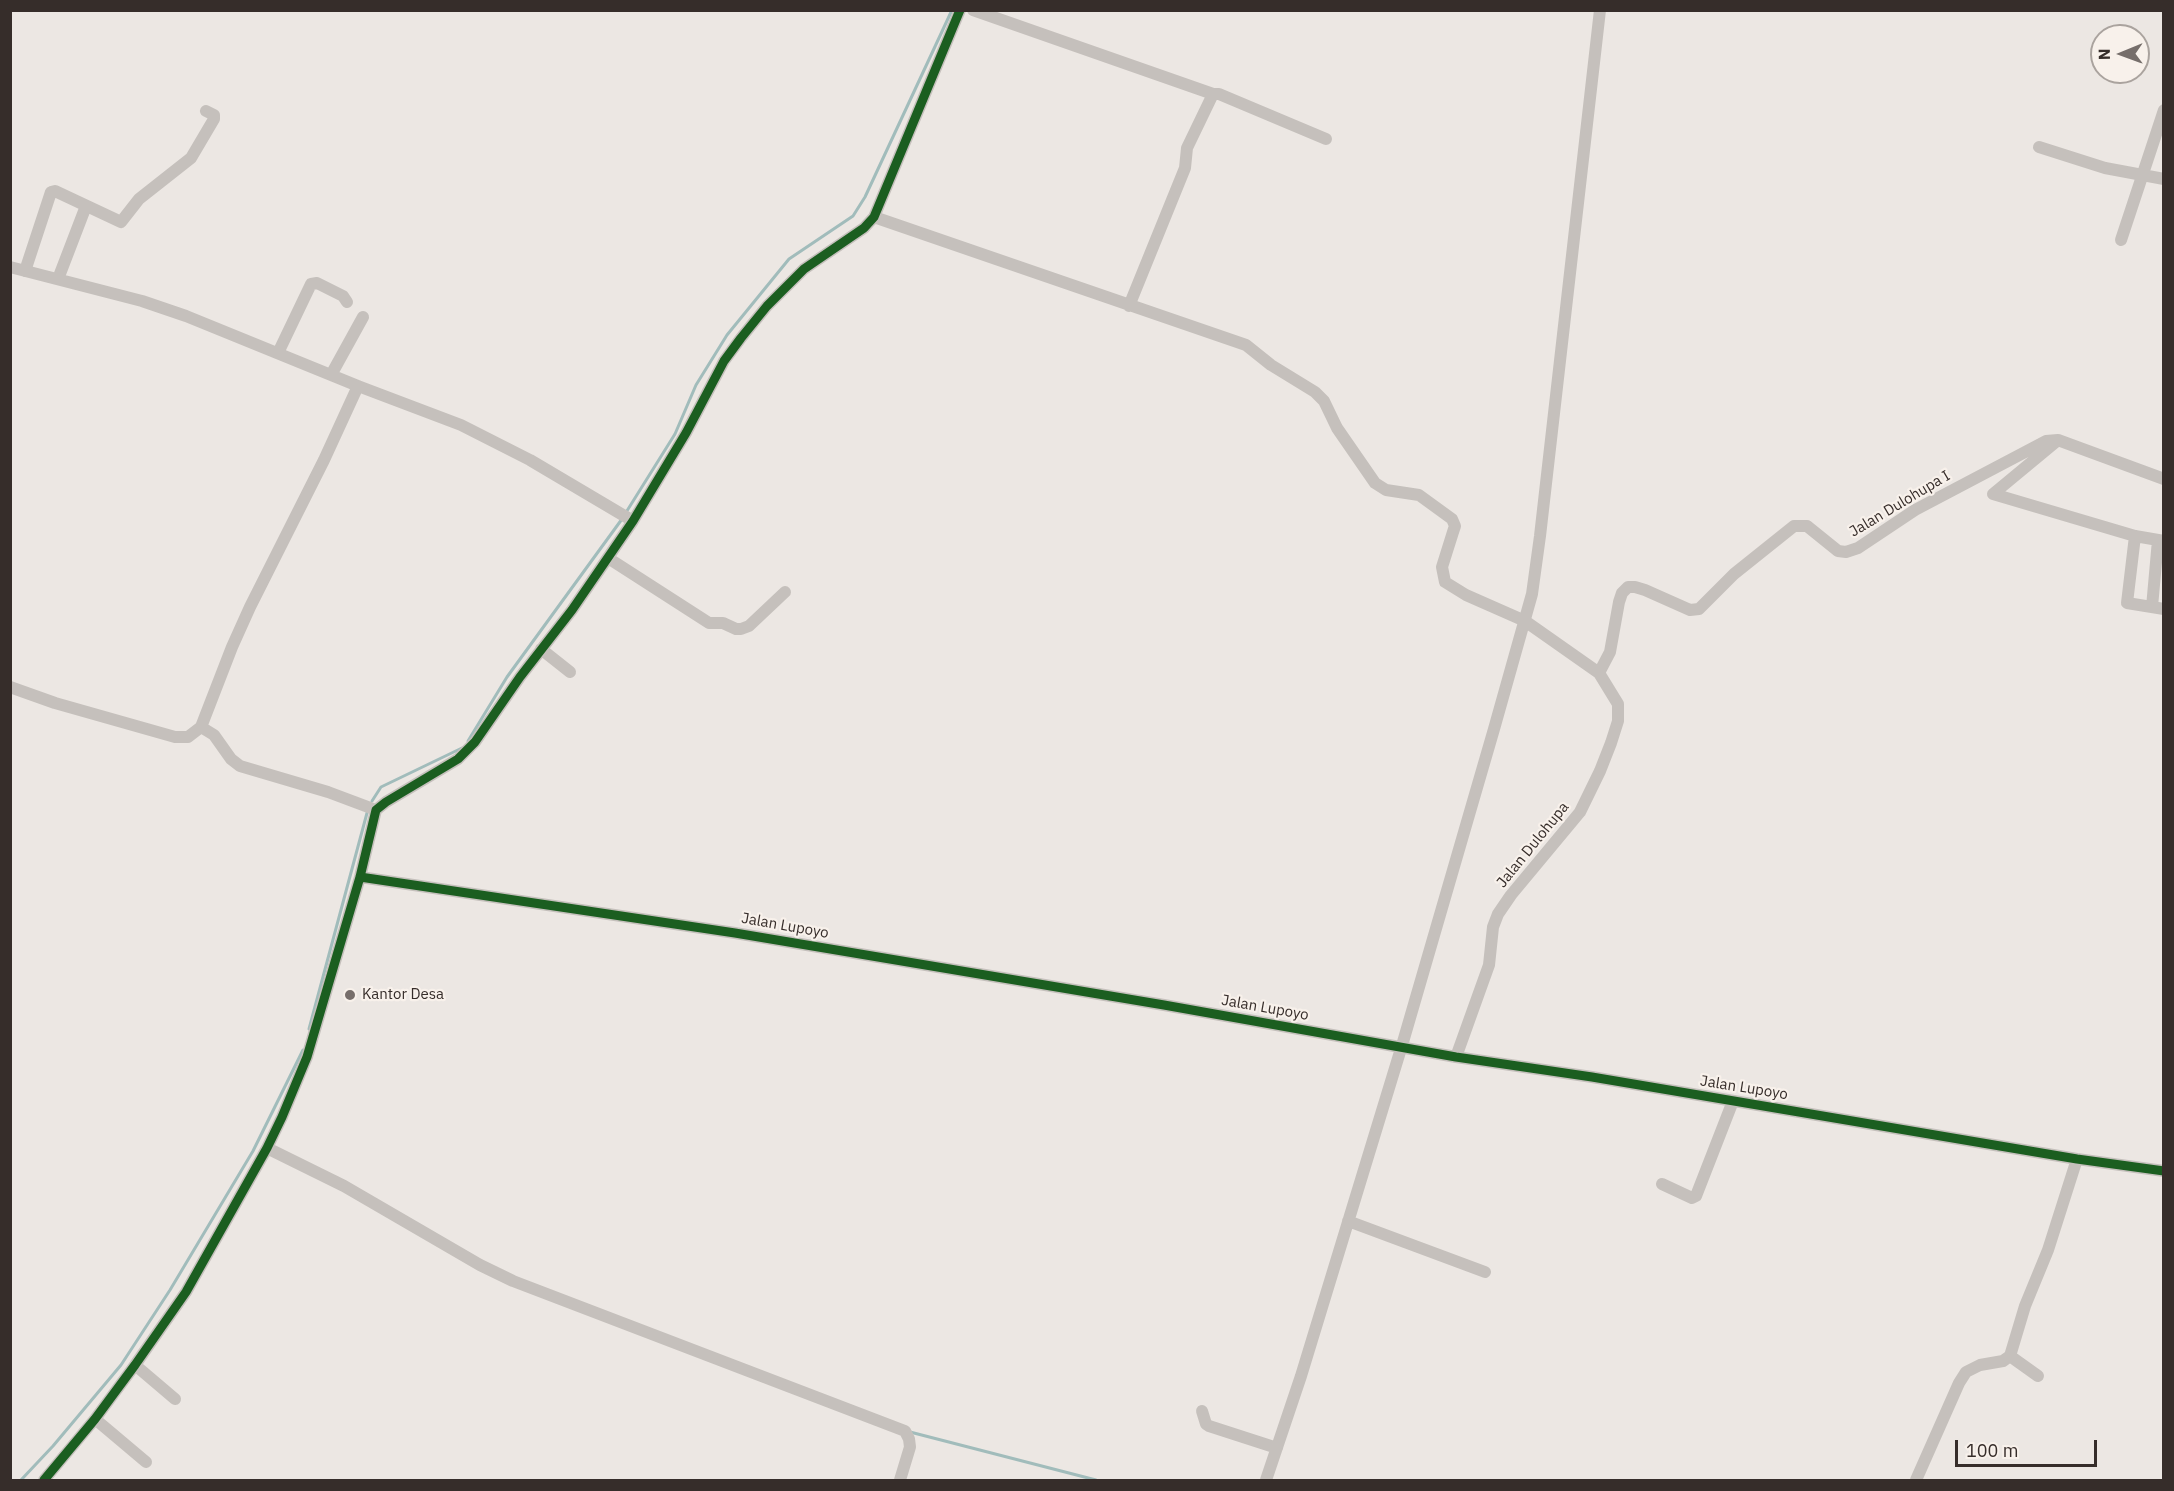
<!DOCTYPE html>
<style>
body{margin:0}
#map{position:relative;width:2174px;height:1491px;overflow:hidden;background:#ece7e3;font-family:"IBM Plex Sans",sans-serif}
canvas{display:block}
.frame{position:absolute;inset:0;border:12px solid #362d2a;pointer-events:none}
.north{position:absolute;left:2090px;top:24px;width:60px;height:60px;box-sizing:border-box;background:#f8f1eb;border:2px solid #aaa39e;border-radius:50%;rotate:269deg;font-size:16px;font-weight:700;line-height:24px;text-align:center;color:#362d2a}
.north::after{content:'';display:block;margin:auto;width:21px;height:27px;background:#766e6b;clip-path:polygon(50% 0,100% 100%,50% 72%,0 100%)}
.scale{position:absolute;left:1955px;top:1440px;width:142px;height:27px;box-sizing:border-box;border:3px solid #362d2a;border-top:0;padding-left:8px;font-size:18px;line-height:21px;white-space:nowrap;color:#362d2a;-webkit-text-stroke:4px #f8f1eb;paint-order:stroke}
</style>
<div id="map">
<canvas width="2174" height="1491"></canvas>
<div class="frame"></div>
<div class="north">N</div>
<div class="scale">100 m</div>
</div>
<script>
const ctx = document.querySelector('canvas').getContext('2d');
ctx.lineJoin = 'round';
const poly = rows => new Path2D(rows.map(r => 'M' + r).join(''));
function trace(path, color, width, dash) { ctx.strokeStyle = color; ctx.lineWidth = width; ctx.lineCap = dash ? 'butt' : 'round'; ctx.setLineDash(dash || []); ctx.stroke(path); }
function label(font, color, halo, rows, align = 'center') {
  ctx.font = font + ' "IBM Plex Sans",sans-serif'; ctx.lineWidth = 4.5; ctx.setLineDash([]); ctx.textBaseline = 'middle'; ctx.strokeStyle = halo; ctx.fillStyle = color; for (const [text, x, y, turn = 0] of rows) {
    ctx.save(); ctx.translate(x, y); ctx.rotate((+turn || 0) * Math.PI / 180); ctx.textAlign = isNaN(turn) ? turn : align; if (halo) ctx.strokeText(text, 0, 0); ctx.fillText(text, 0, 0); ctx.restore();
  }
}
const stream = poly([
 [625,514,675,434,696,385,727,335,789,259,853,216,865,197,952,10],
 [468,741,507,677,622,519],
 [372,801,381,787,462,748],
 [309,1029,367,813],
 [910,1432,1096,1480],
 [21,1480,53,1446,121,1365,170,1290,253,1151,303,1050]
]);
const minor = poly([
 [973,10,1213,94],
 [2039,147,2105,168,2164,179],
 [874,217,1246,345,1271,365,1315,392,1324,401,1337,428,1375,483,1386,490,1419,495,1452,519,1455,526,1453,532,1442,567,1445,582,1466,595,1525,621,1599,673,1618,704,1618,721,1611,743,1600,771,1580,812,1511,895,1498,914,1493,927,1489,965,1456,1057],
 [2121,240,2164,110],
 [10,267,142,301,186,316,358,386,461,425,530,460,633,521],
 [25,271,51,192,55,191,121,222,139,199,191,158,214,119,214,115,206,111],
 [58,279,86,206],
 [1129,306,1185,168,1187,148,1213,94,1219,94,1326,139],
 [278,353,311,284,317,283,343,296,347,302],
 [331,375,363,317],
 [2057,441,1993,494,2135,536,2164,541],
 [2135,536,2127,603,2164,609],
 [608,558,709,623,723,623,736,629,741,629,749,626,785,592],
 [2152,607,2158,540],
 [541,649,570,672],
 [1599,673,1610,652,1619,602,1622,593,1628,587,1635,587,1645,590,1690,610,1699,609,1734,574,1794,526,1807,526,1838,551,1846,552,1858,548,1915,510,2046,441,2058,440,2164,479],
 [10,687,55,703,175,737,188,737,201,727,214,735,231,759,240,766,328,792,376,810],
 [201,727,232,647,250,607,324,460,358,386],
 [360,877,735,933,1164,1005,1456,1057,1592,1077,2077,1159,2164,1171],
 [267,1148,344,1186,480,1265,513,1281,905,1431,909,1439,910,1447,900,1480],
 [1662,1184,1692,1198,1696,1196,1733,1101],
 [1348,1221,1485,1272],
 [2010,1356,2038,1376],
 [135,1365,175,1399],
 [1202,1411,1206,1424,1209,1426,1277,1448],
 [95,1419,146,1462],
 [44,1480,95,1419,135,1365,186,1292,267,1148,282,1117,307,1057,360,877,376,810,386,802,458,759,475,742,520,677,572,610,633,521,686,433,724,361,741,338,767,306,804,269,864,228,874,217,960,10],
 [1266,1480,1301,1376,1403,1042,1494,729,1532,594,1540,536,1600,10],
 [1916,1480,1959,1383,1966,1372,1980,1365,2003,1361,2010,1356,2025,1306,2048,1250,2077,1159]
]);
const cycleway = poly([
 [360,877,735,933,1164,1005,1456,1057,1592,1077,2077,1159,2164,1171],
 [44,1480,95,1419,135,1365,186,1292,267,1148,282,1117,307,1057,360,877,376,810,386,802,458,759,475,742,520,677,572,610,633,521,686,433,724,361,741,338,767,306,804,269,864,228,874,217,960,10]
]);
const markers = [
 [350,995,6,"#766e6b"]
];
const streetNames = [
 ["Jalan Dulohupa I",1900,504,-31],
 ["Jalan Dulohupa",1533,845,-51],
 ["Jalan Lupoyo",785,926,10],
 ["Jalan Lupoyo",1265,1008,10],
 ["Jalan Lupoyo",1744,1088,9]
];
const poiNames = [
 ["Kantor Desa",362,995]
];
trace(stream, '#a1bcbb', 3);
trace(minor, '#c5c0bc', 12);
trace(cycleway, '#1b5e20', 9);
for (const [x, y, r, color] of markers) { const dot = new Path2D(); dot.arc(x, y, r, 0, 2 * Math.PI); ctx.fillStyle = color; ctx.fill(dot); trace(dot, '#f8f1eb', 2); }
label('15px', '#362d2a', '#f8f1eb', streetNames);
label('15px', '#362d2a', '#f8f1eb', poiNames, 'left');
</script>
